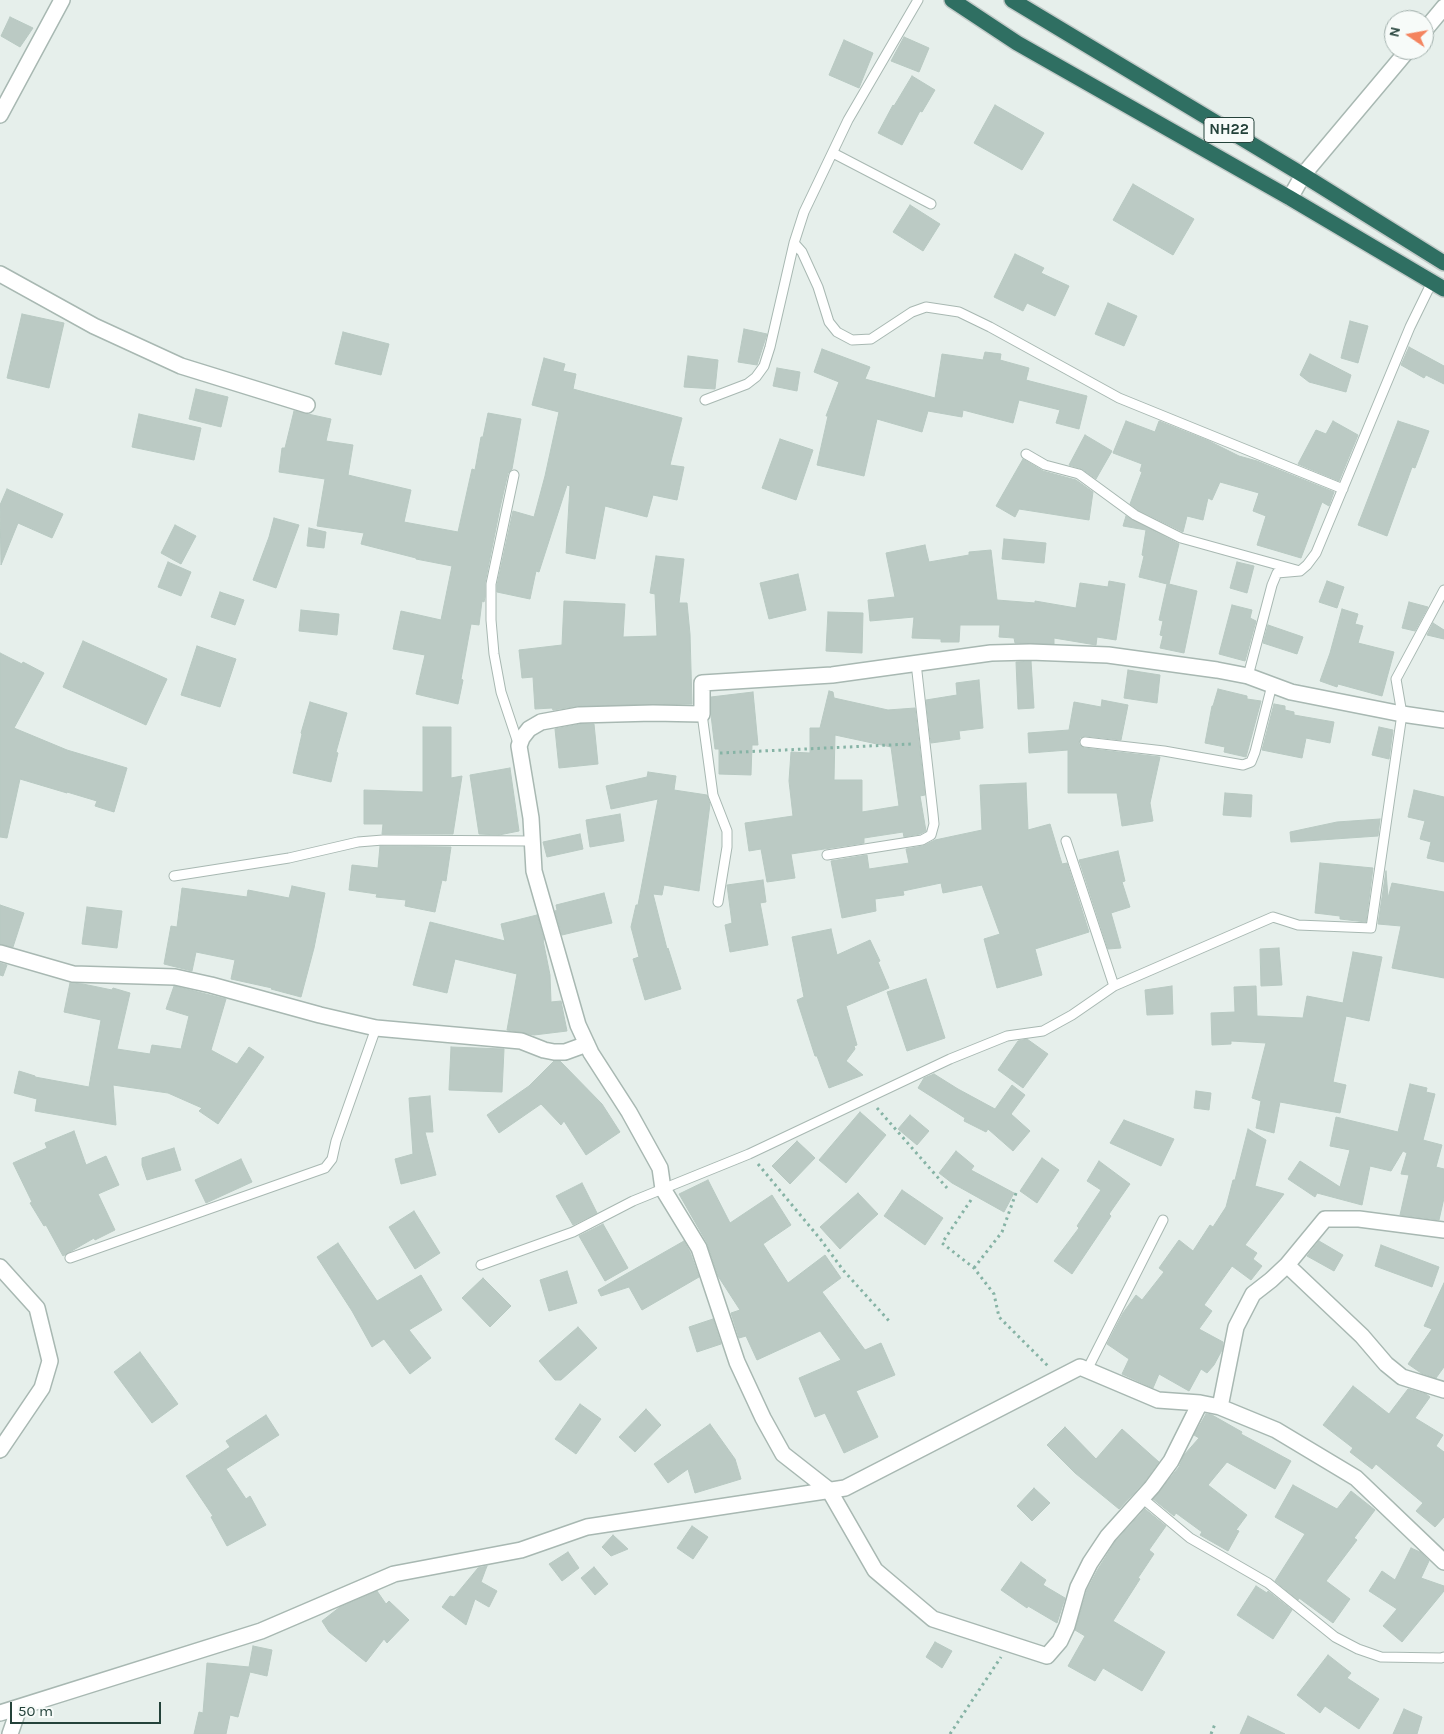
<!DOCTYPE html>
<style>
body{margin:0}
#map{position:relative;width:1444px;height:1734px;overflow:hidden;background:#e6efeb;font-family:Karla,sans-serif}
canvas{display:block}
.north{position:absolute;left:1384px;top:10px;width:50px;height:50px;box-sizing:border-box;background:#f7fbf9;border:1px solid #a3b1ad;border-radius:50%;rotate:282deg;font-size:14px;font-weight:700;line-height:20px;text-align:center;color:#24423a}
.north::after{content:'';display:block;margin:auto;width:18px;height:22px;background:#f4845f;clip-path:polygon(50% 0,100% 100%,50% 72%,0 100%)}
.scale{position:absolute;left:10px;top:1702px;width:151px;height:22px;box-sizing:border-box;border:2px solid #24423a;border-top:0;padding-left:6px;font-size:15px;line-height:18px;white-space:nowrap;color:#24423a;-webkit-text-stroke:4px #f7fbf9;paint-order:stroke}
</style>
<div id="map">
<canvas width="1444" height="1734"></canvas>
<div class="north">N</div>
<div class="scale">50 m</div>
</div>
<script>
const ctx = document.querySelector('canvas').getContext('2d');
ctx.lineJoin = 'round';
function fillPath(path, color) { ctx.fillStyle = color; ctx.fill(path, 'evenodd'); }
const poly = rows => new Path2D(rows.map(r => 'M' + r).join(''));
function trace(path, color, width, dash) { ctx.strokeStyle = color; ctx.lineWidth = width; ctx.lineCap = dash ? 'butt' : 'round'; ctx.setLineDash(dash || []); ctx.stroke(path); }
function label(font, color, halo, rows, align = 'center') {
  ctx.font = font + ' Karla,sans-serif'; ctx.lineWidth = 5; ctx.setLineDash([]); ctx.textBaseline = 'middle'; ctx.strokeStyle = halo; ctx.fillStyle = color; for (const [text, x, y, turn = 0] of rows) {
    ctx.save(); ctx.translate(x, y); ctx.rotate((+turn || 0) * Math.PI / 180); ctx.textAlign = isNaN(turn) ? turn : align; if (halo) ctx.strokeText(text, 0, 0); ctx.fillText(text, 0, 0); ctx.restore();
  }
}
const building = poly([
 [10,17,33,28,20,47,1,36,10,17],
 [904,37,929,48,919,72,891,61,904,37],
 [844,40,873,53,859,88,829,75,844,40],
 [912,76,935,90,922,112,920,111,902,145,878,133,893,105,894,106,912,76],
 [995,105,1044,133,1022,170,974,143,995,105],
 [1133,184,1194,219,1173,255,1113,220,1133,184],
 [910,205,940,224,923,251,893,232,910,205],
 [1015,254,1044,268,1041,273,1069,286,1055,316,1027,303,1023,311,994,297,1015,254],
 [1108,303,1137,316,1124,346,1095,334,1108,303],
 [22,314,64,323,49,388,7,378,22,314],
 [1350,321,1368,326,1358,363,1341,358,1350,321],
 [744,329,767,334,757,365,738,362,744,329],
 [343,332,389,344,381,375,335,364,343,332],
 [1409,347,1444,366,1444,384,1426,375,1424,378,1401,365,1409,347],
 [822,349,870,367,865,379,935,398,942,354,983,360,985,352,1001,354,1000,360,1029,368,1026,380,1087,396,1079,429,1056,423,1060,410,1019,400,1013,423,963,410,962,417,928,411,922,432,877,419,864,476,817,465,828,416,826,416,839,382,814,372,822,349],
 [1310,354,1351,375,1346,392,1309,382,1300,375,1310,354],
 [688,356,718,360,715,389,684,387,688,356],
 [544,358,565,364,563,371,576,374,573,389,682,418,670,465,684,467,677,500,653,495,647,517,605,506,595,559,566,553,570,486,567,485,539,572,536,571,530,599,497,592,497,585,513,511,534,517,545,476,559,412,532,405,544,358],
 [777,368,800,372,797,391,773,386,777,368],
 [196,389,228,397,221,427,189,419,196,389],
 [294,411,331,419,326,441,353,445,348,475,411,490,404,522,458,532,472,469,475,470,481,437,483,437,488,413,521,419,512,469,508,473,500,508,485,583,485,597,484,602,482,601,479,625,471,624,461,679,463,680,458,704,416,694,425,655,393,649,401,611,441,620,452,566,416,559,416,558,361,544,364,533,317,526,325,479,279,472,282,448,285,448,294,411],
 [139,414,201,428,194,460,132,447,139,414],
 [1126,421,1155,432,1159,421,1209,441,1239,456,1257,461,1334,492,1329,506,1322,502,1301,558,1257,545,1266,516,1253,511,1259,493,1220,482,1212,500,1208,498,1203,520,1187,516,1183,532,1138,510,1130,504,1142,472,1140,471,1142,464,1113,453,1126,421],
 [1333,421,1358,435,1339,481,1298,464,1316,430,1326,434,1333,421],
 [1398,421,1429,431,1415,468,1412,467,1387,536,1358,525,1398,421],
 [1085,435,1112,451,1096,479,1082,469,1069,465,1085,435],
 [780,439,813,450,796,500,762,488,780,439],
 [1023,459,1043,471,1076,480,1093,492,1089,520,1019,509,1015,517,996,506,1023,459],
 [7,489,63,514,52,538,18,523,1,565,0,505,7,489],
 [1126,516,1179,544,1169,584,1197,591,1184,653,1160,648,1163,636,1160,635,1163,621,1159,620,1167,584,1139,577,1144,556,1142,555,1146,530,1123,526,1126,516],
 [274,518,299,525,276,588,253,580,269,537,274,518],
 [175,525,196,536,181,564,161,553,175,525],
 [309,528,326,532,324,548,307,546,309,528],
 [1004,539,1046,543,1044,563,1002,559,1004,539],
 [925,545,929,562,969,555,969,552,991,550,997,600,1035,603,1035,601,1076,608,1080,583,1108,587,1109,581,1125,584,1116,640,1097,637,1096,645,1054,638,1054,644,1015,643,1014,638,999,637,1000,625,960,625,959,642,941,642,941,639,912,638,914,617,870,621,868,600,895,597,886,553,925,545],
 [656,556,684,559,679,603,687,603,690,634,692,704,579,706,553,710,552,708,535,709,533,677,522,678,519,650,562,645,564,601,625,604,623,637,657,636,655,594,650,593,656,556],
 [168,562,191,572,181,596,158,587,168,562],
 [1237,562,1254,566,1247,593,1230,588,1237,562],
 [798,574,806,610,769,619,760,583,798,574],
 [1327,581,1344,587,1337,608,1319,602,1327,581],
 [220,592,244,600,235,625,211,617,220,592],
 [1409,602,1428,607,1415,631,1402,628,1409,602],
 [1232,605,1252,610,1250,618,1256,621,1245,661,1219,654,1232,605],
 [1342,609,1358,614,1355,624,1363,626,1358,643,1394,652,1382,696,1338,684,1337,687,1320,681,1330,653,1342,609],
 [301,610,339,614,337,635,299,631,301,610],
 [828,612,863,613,862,653,826,651,828,612],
 [1433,623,1444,630,1444,639,1427,635,1433,623],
 [1268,625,1303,637,1297,654,1263,643,1268,625],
 [83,641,167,679,146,725,63,687,83,641],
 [197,646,236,659,220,707,181,695,197,646],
 [0,653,22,664,23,662,44,673,14,728,67,750,127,768,114,812,95,806,97,801,67,792,67,793,20,779,7,838,0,837,0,653],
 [1031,661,1034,708,1018,709,1016,662,1031,661],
 [1128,670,1160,675,1157,703,1124,698,1128,670],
 [979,680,983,728,959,731,960,739,931,743,926,700,957,695,956,683,979,680],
 [1218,689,1247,696,1247,699,1261,701,1246,757,1224,752,1225,747,1205,743,1212,706,1213,706,1218,689],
 [829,691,833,692,834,698,888,710,915,708,925,795,920,796,926,831,920,834,904,837,903,832,864,838,864,843,791,854,795,878,767,882,761,849,749,851,745,823,793,816,789,781,791,752,810,753,810,728,820,728,829,691],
 [835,735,891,747,899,806,862,812,862,780,834,780,835,735],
 [753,692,758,745,752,745,751,775,719,774,719,749,715,749,711,715,711,697,753,692],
 [1102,700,1128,705,1121,740,1085,736,1080,738,1079,744,1084,748,1160,757,1150,803,1153,821,1122,826,1117,793,1068,793,1068,750,1029,753,1028,733,1069,730,1074,702,1101,707,1102,700],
 [310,702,347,713,336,752,338,753,331,782,293,773,302,734,301,733,310,702],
 [1274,704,1285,706,1285,710,1294,712,1294,715,1334,722,1330,743,1306,738,1302,758,1262,750,1274,704],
 [580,724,594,724,598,764,559,768,555,729,580,724],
 [423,727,451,727,451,778,462,776,453,834,382,834,383,824,364,824,364,790,423,792,423,727],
 [1379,727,1393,730,1389,759,1372,755,1379,727],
 [510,768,519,831,499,835,479,834,470,775,510,768],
 [648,772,676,776,674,790,707,795,710,804,699,891,664,885,662,895,653,894,667,949,668,948,681,989,645,1000,633,959,639,957,631,927,636,905,638,905,658,799,611,809,606,786,647,777,648,772],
 [1026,783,1028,830,1050,824,1062,864,1067,863,1089,932,1035,949,1042,975,997,988,984,939,1000,934,982,885,943,893,941,883,903,891,904,895,875,899,876,911,842,918,831,861,867,855,869,869,909,863,906,849,923,846,935,840,982,830,980,785,1026,783],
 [1414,790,1444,797,1444,862,1427,858,1431,842,1420,839,1425,821,1408,817,1414,790],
 [1225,793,1252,795,1251,817,1223,815,1225,793],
 [620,814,624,841,590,847,586,820,620,814],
 [1380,819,1378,836,1291,842,1290,832,1337,822,1380,819],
 [580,834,583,849,547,857,543,842,580,834],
 [380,846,451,847,446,881,442,880,435,912,405,906,406,900,376,897,377,894,349,890,352,865,378,868,380,846],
 [1118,851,1125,881,1122,882,1130,907,1111,913,1121,948,1108,949,1079,860,1118,851],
 [1320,863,1373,868,1366,922,1340,919,1340,916,1315,913,1320,863],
 [1386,871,1388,898,1392,883,1444,892,1444,978,1392,968,1401,926,1378,924,1386,871],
 [763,880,766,902,760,903,768,945,730,952,725,925,732,923,727,885,763,880],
 [292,886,325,893,314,948,301,997,271,989,272,988,231,979,235,960,196,952,192,971,164,964,171,926,177,927,182,888,247,897,248,890,289,898,292,886],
 [604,893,612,923,562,935,555,911,557,910,556,905,604,893],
 [0,905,24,913,13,947,0,944,0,905],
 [87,907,122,911,117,948,82,944,87,907],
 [537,915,544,940,543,940,550,975,551,1002,561,1001,567,1031,534,1035,507,1030,517,974,455,959,447,993,413,985,430,922,505,941,501,924,537,915],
 [831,929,837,955,870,940,880,961,878,962,889,988,846,1006,857,1045,854,1046,855,1049,846,1061,863,1075,829,1088,817,1056,815,1056,797,1000,804,997,792,937,831,929],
 [1279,948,1282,985,1261,986,1260,949,1279,948],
 [1353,952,1382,957,1369,1021,1346,1016,1333,1082,1346,1085,1340,1113,1280,1102,1274,1133,1256,1128,1261,1101,1252,1098,1266,1043,1231,1041,1231,1044,1212,1045,1211,1013,1235,1012,1234,987,1256,986,1257,1016,1303,1018,1307,996,1343,1003,1353,952],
 [0,963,7,965,3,976,0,975,0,963],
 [926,979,945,1038,907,1051,887,992,926,979],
 [70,983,83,984,112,990,113,988,130,993,117,1049,150,1054,152,1045,181,1049,189,1016,166,1009,174,986,226,999,211,1050,237,1064,249,1047,264,1057,218,1124,199,1111,202,1108,168,1093,113,1085,116,1125,35,1111,37,1099,14,1093,19,1071,35,1076,35,1077,89,1087,101,1020,64,1012,70,983],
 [1172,986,1173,1014,1147,1015,1145,990,1172,986],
 [1027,1039,1048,1054,1023,1088,998,1070,1018,1041,1027,1039],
 [451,1047,504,1049,502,1092,449,1090,451,1047],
 [554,1061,560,1061,602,1104,620,1132,586,1155,564,1121,561,1125,541,1104,499,1133,487,1115,529,1086,554,1061],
 [934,1074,958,1089,995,1109,1012,1085,1025,1095,1011,1114,1030,1131,1013,1151,988,1129,986,1132,964,1121,965,1118,918,1088,924,1078,934,1074],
 [1410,1084,1427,1088,1426,1092,1435,1094,1423,1140,1442,1145,1436,1167,1444,1169,1444,1198,1439,1220,1400,1215,1409,1175,1401,1174,1407,1153,1403,1151,1391,1171,1370,1166,1362,1205,1317,1193,1315,1197,1288,1179,1300,1161,1340,1187,1350,1150,1330,1146,1336,1117,1398,1132,1410,1084],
 [1196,1091,1211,1093,1209,1110,1194,1108,1196,1091],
 [430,1096,433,1132,425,1132,436,1175,401,1184,395,1159,413,1154,409,1098,430,1096],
 [860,1112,886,1135,846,1183,819,1160,860,1112],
 [910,1115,929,1131,917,1145,898,1129,910,1115],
 [1124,1120,1174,1139,1161,1166,1110,1143,1124,1120],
 [1248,1129,1266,1140,1255,1186,1284,1194,1245,1245,1257,1253,1253,1259,1262,1266,1251,1280,1232,1266,1204,1305,1212,1311,1199,1329,1223,1342,1222,1350,1214,1365,1207,1373,1201,1369,1189,1391,1159,1374,1153,1388,1122,1374,1129,1359,1107,1344,1123,1313,1136,1295,1142,1300,1164,1272,1159,1268,1179,1240,1193,1251,1210,1225,1213,1227,1226,1207,1233,1180,1235,1180,1248,1129],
 [74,1131,86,1165,106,1156,119,1185,98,1194,115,1230,95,1240,94,1238,63,1256,46,1225,44,1226,30,1203,32,1202,13,1163,47,1148,45,1143,74,1131],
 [797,1141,815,1158,790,1184,772,1166,797,1141],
 [174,1148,181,1170,147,1180,142,1165,142,1158,174,1148],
 [956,1151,974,1166,971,1170,1014,1193,1004,1212,952,1183,939,1173,956,1151],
 [1042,1158,1059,1170,1037,1203,1020,1191,1042,1158],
 [241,1159,252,1182,206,1203,195,1180,241,1159],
 [1099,1161,1130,1184,1109,1214,1111,1216,1072,1274,1054,1261,1079,1228,1077,1226,1101,1190,1087,1181,1099,1161],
 [708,1180,730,1223,772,1195,791,1225,763,1244,788,1283,825,1255,841,1278,822,1292,865,1350,881,1343,895,1375,856,1391,878,1437,844,1453,825,1413,815,1417,799,1378,841,1360,820,1331,757,1360,746,1336,739,1338,731,1313,740,1310,718,1276,707,1243,679,1194,708,1180],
 [582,1183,597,1213,573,1225,556,1196,582,1183],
 [902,1190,943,1218,925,1245,884,1216,902,1190],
 [858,1193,878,1214,840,1249,820,1227,858,1193],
 [414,1211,440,1253,415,1269,389,1227,414,1211],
 [603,1224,628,1268,605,1281,579,1236,603,1224],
 [684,1241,690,1252,699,1277,642,1310,629,1287,601,1296,598,1290,684,1241],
 [1319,1241,1343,1255,1334,1271,1307,1256,1319,1241],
 [338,1243,377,1301,421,1275,442,1310,409,1330,431,1358,410,1374,384,1339,372,1347,352,1311,317,1257,338,1243],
 [1381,1245,1439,1267,1432,1287,1375,1266,1381,1245],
 [567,1271,577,1303,549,1311,540,1280,567,1271],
 [483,1278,511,1306,490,1327,462,1298,483,1278],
 [1444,1283,1444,1367,1436,1378,1421,1373,1408,1364,1432,1329,1424,1326,1444,1283],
 [713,1319,721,1344,697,1352,689,1327,713,1319],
 [578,1327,597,1348,561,1380,555,1380,539,1361,578,1327],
 [140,1352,178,1404,152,1423,114,1372,140,1352],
 [1353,1386,1389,1414,1408,1389,1426,1394,1430,1397,1415,1418,1443,1435,1436,1446,1444,1452,1444,1517,1435,1527,1416,1511,1423,1503,1376,1464,1372,1469,1350,1452,1353,1448,1323,1425,1353,1386],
 [580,1404,601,1419,576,1454,555,1439,580,1404],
 [646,1409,661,1425,635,1452,619,1437,646,1409],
 [1206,1414,1212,1415,1242,1432,1241,1434,1291,1461,1275,1489,1227,1462,1208,1485,1247,1515,1236,1530,1239,1531,1228,1551,1200,1535,1202,1532,1176,1513,1174,1516,1153,1499,1179,1467,1184,1455,1199,1438,1194,1435,1206,1414],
 [266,1415,279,1435,226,1469,246,1499,250,1496,266,1525,227,1546,211,1517,213,1516,186,1476,230,1447,226,1441,266,1415],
 [710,1424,735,1459,741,1479,695,1493,688,1469,668,1483,654,1464,710,1424],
 [1065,1427,1096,1459,1122,1429,1159,1462,1145,1481,1119,1509,1075,1473,1047,1445,1065,1427],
 [1293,1485,1337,1509,1351,1491,1375,1510,1354,1538,1357,1540,1326,1581,1350,1599,1333,1623,1299,1598,1298,1600,1275,1581,1305,1534,1275,1517,1293,1485],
 [1034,1488,1050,1503,1032,1521,1017,1506,1034,1488],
 [1145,1509,1166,1526,1149,1550,1154,1554,1138,1578,1140,1579,1113,1621,1165,1652,1142,1691,1103,1668,1095,1681,1068,1666,1085,1636,1075,1630,1087,1590,1098,1569,1115,1542,1145,1509],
 [692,1526,708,1537,693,1559,677,1548,692,1526],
 [613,1535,628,1549,611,1556,602,1547,613,1535],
 [1411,1548,1420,1552,1429,1561,1421,1578,1444,1586,1444,1591,1402,1642,1383,1626,1397,1609,1369,1591,1382,1571,1395,1580,1411,1548],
 [568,1552,579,1568,562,1581,549,1564,568,1552],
 [1021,1562,1046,1580,1043,1585,1065,1598,1057,1623,1028,1606,1027,1608,1001,1590,1021,1562],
 [487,1566,481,1582,497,1591,489,1607,475,1599,466,1625,442,1607,450,1596,454,1597,478,1568,487,1566],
 [594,1567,608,1584,595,1595,581,1578,594,1567],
 [1256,1586,1267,1593,1268,1591,1292,1610,1273,1639,1237,1615,1256,1586],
 [377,1591,386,1604,389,1601,409,1620,387,1643,384,1639,366,1662,329,1632,322,1621,340,1607,377,1591],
 [935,1642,952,1651,942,1668,926,1657,935,1642],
 [253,1646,272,1650,267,1676,250,1672,238,1717,230,1715,226,1734,194,1734,199,1712,203,1713,207,1663,249,1667,253,1646],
 [1328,1655,1351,1673,1347,1678,1379,1699,1359,1729,1325,1706,1320,1713,1297,1695,1328,1655],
 [1404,1709,1422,1717,1417,1734,1393,1734,1404,1709],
 [1248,1716,1285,1734,1240,1734,1248,1716]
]);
const path = poly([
 [720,753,911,744],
 [877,1108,947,1188],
 [758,1164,821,1240,843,1270,890,1322],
 [971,1200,942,1243,974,1268,994,1294,999,1317,1048,1366],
 [974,1268,1002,1232,1016,1193],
 [950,1734,1001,1657],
 [1211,1734,1215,1724]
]);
const lane = poly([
 [833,153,931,204],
 [794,243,802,252,818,287,829,322,837,332,852,340,871,339,912,312,926,307,959,312,990,327,1119,398,1343,489],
 [705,400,747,384,756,377,764,366,770,347,794,243,804,212,848,120,918,0],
 [1026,454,1045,465,1079,474,1135,515,1181,538,1300,571,1277,573,1272,585,1248,676],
 [514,475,491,584,491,620,494,654,501,692,519,746],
 [1300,571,1307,565,1316,553,1410,327,1432,282],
 [702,714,713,795,727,831,727,847,718,902],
 [1085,742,1164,751,1243,765,1251,762,1255,752,1272,685],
 [1066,841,1114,986],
 [827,855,922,840,931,835,934,824,933,814,916,663],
 [174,876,289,858,358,842,383,840,532,841],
 [70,1258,325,1168,332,1159,336,1141,376,1028],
 [481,1265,573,1232,633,1201,749,1154,950,1059,1007,1036,1043,1031,1072,1015,1114,986,1273,917,1298,925,1371,928,1402,714,1396,679,1444,590],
 [1087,1370,1163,1220],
 [1142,1498,1190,1538,1268,1583,1335,1637,1358,1649,1381,1657,1441,1658,1444,1657]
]);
const street = poly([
 [1424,31,1444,7],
 [0,115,62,0],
 [1290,198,1303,175,1408,50],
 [0,274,94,326,181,366,307,405],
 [0,953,73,974,175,977,211,985,320,1015,376,1028,521,1041,544,1050,554,1052,565,1052,587,1044],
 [1287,1265,1362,1336,1386,1364,1402,1377,1444,1390],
 [0,1267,37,1308,50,1361,42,1388,0,1450],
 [1200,1403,1171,1461,1152,1487,1108,1536,1090,1563,1078,1587,1067,1626,1060,1641,1047,1656,933,1619,875,1570,829,1490,783,1454,763,1418,737,1362,699,1248,663,1189,660,1168,629,1112,591,1053,578,1025,534,871,531,818,519,746,522,738,529,729,541,722,579,715,653,713,702,714,702,683,832,675,991,653,1030,652,1108,655,1217,670,1248,676,1291,692,1402,714,1444,720],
 [1220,1407,1236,1327,1253,1294,1271,1280,1287,1265,1325,1219,1359,1219,1444,1230],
 [0,1713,261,1631,394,1574,521,1550,587,1527,845,1488,1080,1367,1158,1400,1200,1403,1220,1407,1276,1430,1356,1478,1444,1562],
 [10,1734,19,1708]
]);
const highway = poly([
 [952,0,1017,43,1290,198,1444,289],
 [1012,0,1303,175,1444,263]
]);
const shields = [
 [1229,130,50]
];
const shieldNames = [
 ["NH22",1229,130]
];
fillPath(building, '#bbcac4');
trace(building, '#b8c9c2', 1);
trace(lane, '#a8b8b2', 11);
trace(street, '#a8b8b2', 18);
trace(highway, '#c2cac8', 18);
trace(path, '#86b3a5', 3, [2.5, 4]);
trace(lane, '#fff', 9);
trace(street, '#fff', 15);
trace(highway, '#2f6f62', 15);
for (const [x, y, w] of shields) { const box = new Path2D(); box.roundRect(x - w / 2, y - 12.5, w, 25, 4); ctx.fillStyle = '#f7fbf9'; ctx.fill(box); trace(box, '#24423a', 1); }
label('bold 15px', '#24423a', null, shieldNames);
</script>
